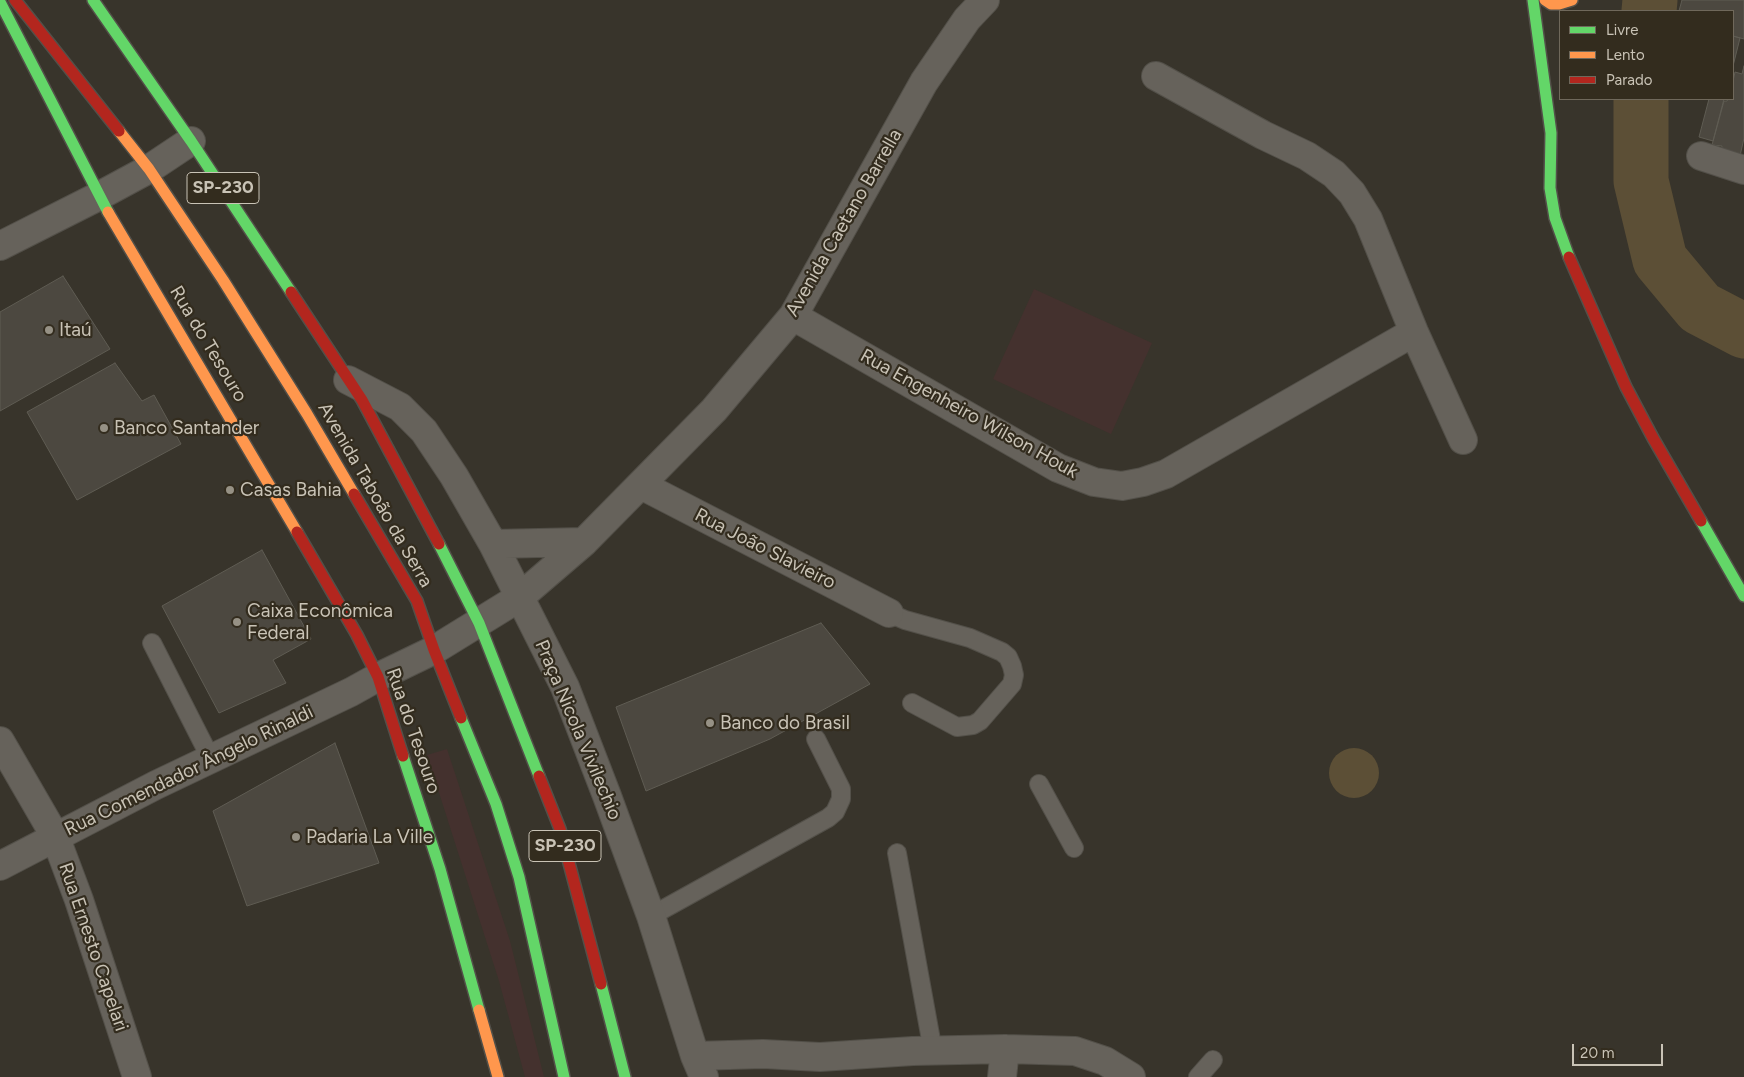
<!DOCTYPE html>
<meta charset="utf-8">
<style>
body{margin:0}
#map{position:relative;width:1744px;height:1077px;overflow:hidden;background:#38342b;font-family:Figtree,sans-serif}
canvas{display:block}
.legend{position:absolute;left:1559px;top:10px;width:175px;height:90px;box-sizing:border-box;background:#332c1e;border:1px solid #6f685b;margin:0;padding:6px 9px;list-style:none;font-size:15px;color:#c9c3b6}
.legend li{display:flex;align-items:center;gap:10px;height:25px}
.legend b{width:25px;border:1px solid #6f685b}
.scale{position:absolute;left:1572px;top:1044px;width:91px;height:22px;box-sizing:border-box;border:2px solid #c9c3b6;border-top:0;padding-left:6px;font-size:15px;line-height:18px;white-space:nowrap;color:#c9c3b6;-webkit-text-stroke:4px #332c1e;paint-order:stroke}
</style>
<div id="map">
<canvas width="1744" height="1077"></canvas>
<ul class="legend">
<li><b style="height:6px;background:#63d668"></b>Livre</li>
<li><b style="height:6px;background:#ff974d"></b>Lento</li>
<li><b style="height:6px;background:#b3261e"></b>Parado</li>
</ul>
<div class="scale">20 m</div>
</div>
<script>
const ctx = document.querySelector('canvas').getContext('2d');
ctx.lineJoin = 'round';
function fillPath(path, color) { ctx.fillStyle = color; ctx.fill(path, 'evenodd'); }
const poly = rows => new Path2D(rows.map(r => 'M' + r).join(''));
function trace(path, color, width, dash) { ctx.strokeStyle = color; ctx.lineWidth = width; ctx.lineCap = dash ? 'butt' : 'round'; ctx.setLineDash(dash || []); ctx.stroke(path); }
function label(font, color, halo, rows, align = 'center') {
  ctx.font = font + ' Figtree,sans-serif'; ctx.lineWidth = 4.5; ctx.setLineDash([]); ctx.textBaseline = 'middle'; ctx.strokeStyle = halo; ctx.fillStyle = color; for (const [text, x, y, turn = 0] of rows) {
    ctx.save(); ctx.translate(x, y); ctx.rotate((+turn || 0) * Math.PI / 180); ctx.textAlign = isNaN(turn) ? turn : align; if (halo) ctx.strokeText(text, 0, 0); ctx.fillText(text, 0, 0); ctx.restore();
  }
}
const green = poly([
 [1034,289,1152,343,1111,434,993,379],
 [447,749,510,941,544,1077,525,1077,499,981,427,755]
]);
const water = poly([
 '1329 773a25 25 0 1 1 50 0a25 25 0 1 1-50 0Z'
]);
const river = poly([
 [1649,11,1650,0],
 [1641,99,1641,181,1660,260,1700,308,1744,331]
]);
const building = poly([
 [1682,0,1744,0,1744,39,1733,36,1733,11,1679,11,1682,0],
 [1733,36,1740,38,1733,66,1733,36],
 [1744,66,1744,138,1740,156,1721,151,1722,146,1712,145,1724,101,1727,101,1728,99,1733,99,1733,81,1735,72,1742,74,1744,66],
 [1709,99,1724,99,1713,141,1699,137,1709,99],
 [63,276,110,349,0,411,0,312,63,276],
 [115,363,142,401,154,395,181,444,77,500,27,412,115,363],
 [262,550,311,639,273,660,286,683,219,713,162,606,262,550],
 [821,623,870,684,770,739,646,791,616,707,821,623],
 [335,743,379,863,247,906,213,811,335,743]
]);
const lane = poly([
 [889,613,905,620,970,638,1002,652,1008,657,1012,666,1014,675,1012,684,980,721,973,725,957,727,912,703],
 [152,643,211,759],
 [1039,784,1074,848],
 [897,853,933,1051],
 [651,916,828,818,835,812,841,799,841,789,816,739],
 [1198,1077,1213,1060]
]);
const street = poly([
 [1156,76,1263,135,1307,156,1334,174,1352,193,1368,219,1414,332,1463,440],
 [1701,156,1744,170],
 [0,246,99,196,149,169,191,141],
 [793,316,1058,468,1094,482,1122,486,1143,482,1166,474,1414,332],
 [348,380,400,407,424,431,454,476,493,544,565,687,607,796,651,916,695,1056,704,1077],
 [641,485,889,613],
 [493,544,584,542],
 [0,741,55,836,79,900,137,1077],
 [0,866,156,785,351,692,378,677,434,650,520,597,584,542,714,410,793,316,924,82,967,19,985,0],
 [695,1056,763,1054,820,1057,913,1051,1005,1049,1075,1051,1105,1061,1131,1077],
 [1002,1077,1005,1049]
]);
const fast = poly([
 [93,0,191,141,291,292],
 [1533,0,1551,133,1550,188,1555,218,1569,257],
 [0,2,108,212],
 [1701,521,1744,596],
 [439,544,479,623,539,776],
 [461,718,496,804,519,877,564,1077],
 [403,756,440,869,479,1010],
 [601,984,625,1077]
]);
const slow = poly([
 [1545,0,1551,4,1559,4,1572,0],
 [119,131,149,169,223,280,307,414,354,494],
 [108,212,297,532],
 [479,1010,498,1077]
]);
const jam = poly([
 [15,0,119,131],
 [1569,257,1626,387,1653,438,1701,521],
 [291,292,362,400,439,544],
 [354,494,417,601,434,650,461,718],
 [297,532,357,635,378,677,403,756],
 [539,776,560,829,601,984]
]);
const markers = [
 [49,330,5,"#969185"],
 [104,428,5,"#969185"],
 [230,490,5,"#969185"],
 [237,622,5,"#969185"],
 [710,723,5,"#969185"],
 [296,837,5,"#969185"]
];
const shields = [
 [223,188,72],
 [565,846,72]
];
const shieldNames = [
 ["SP-230",223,188],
 ["SP-230",565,846]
];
const streetNames = [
 ["Avenida Caetano Barrella",844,223,-60],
 ["Rua do Tesouro",208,344,59],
 ["Rua Engenheiro Wilson Houk",969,414,29],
 ["Avenida Taboão da Serra",375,495,60],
 ["Rua João Slavieiro",765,549,27],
 ["Praça Nicola Vivilechio",578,730,67],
 ["Rua do Tesouro",413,731,71],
 ["Rua Comendador Ângelo Rinaldi",189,771,-26],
 ["Rua Ernesto Capelari",93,947,71]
];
const poiNames = [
 ["Itaú",59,330],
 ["Banco Santander",114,428],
 ["Casas Bahia",240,490],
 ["Caixa Econômica",247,611],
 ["Federal",247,633],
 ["Banco do Brasil",720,723],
 ["Padaria La Ville",306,837]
];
fillPath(green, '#44312e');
fillPath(water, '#5c4f36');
trace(river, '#5c4f36', 55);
fillPath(building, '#4c4840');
trace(building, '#5f5c53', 1);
trace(lane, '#535049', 20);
trace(street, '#535049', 30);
trace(fast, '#535049', 14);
trace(slow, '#535049', 14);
trace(jam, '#535049', 14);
trace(lane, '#66625b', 18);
trace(street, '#66625b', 28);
trace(fast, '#63d668', 11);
trace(slow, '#ff974d', 11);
trace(jam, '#b3261e', 11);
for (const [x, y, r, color] of markers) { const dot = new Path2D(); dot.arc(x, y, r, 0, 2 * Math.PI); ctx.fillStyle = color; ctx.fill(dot); trace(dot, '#332c1e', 2); }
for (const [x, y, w] of shields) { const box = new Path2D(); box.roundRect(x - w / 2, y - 15.5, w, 31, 4); ctx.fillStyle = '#332c1e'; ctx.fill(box); trace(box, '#c9c3b6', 1); }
label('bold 18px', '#c9c3b6', null, shieldNames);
label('19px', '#c9c3b6', '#332c1e', streetNames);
label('19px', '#c9c3b6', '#332c1e', poiNames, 'left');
</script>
